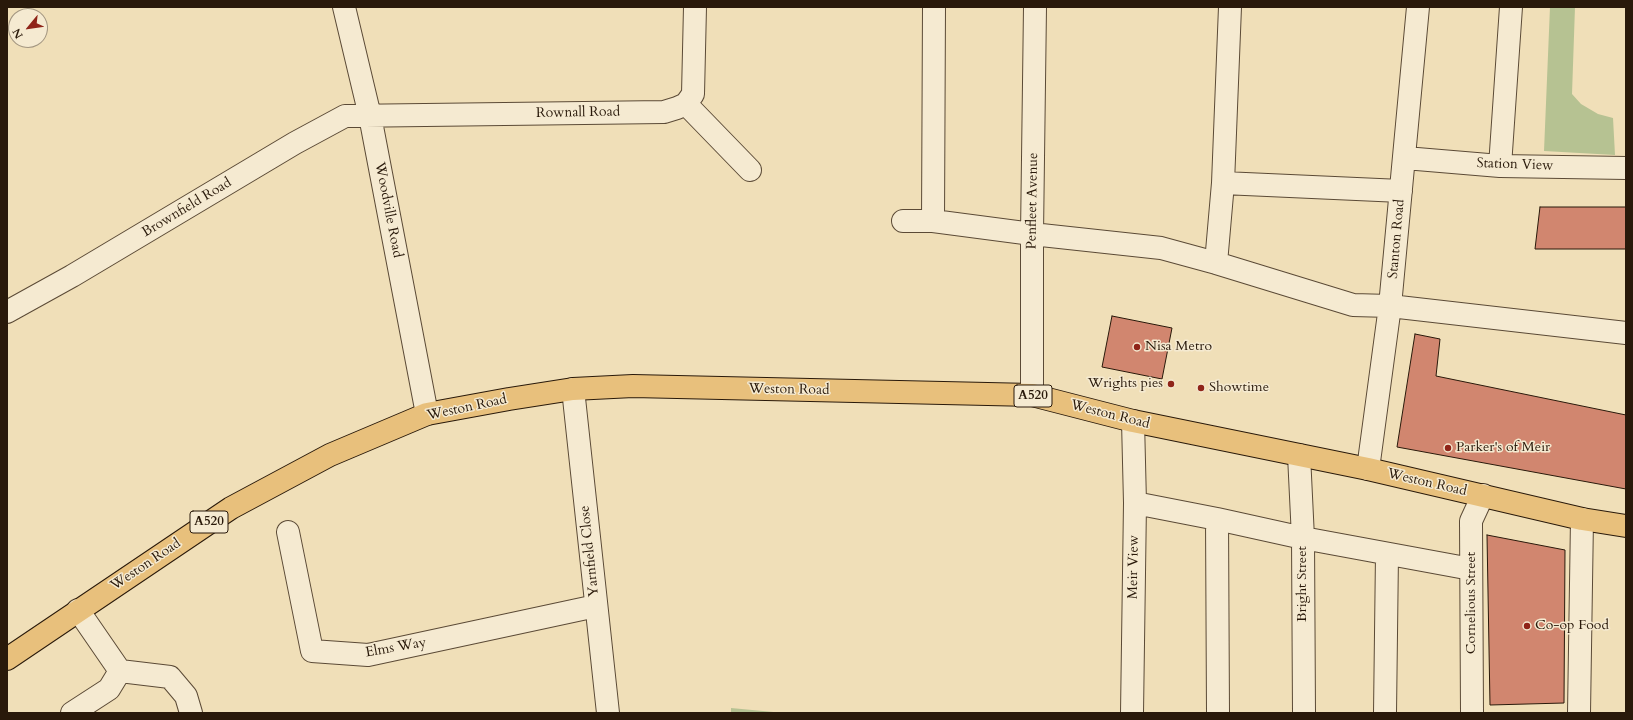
<!DOCTYPE html>
<style>
body{margin:0}
#map{position:relative;width:1633px;height:720px;overflow:hidden;background:#f0dfb8;font-family:Cardo,serif}
canvas{display:block}
.frame{position:absolute;inset:0;border:8px solid #29190a;pointer-events:none}
.north{position:absolute;left:8px;top:8px;width:40px;height:40px;box-sizing:border-box;background:#f5ead1;border:1px solid #a39681;border-radius:50%;rotate:241deg;font-size:11px;font-weight:700;line-height:16px;text-align:center;color:#29190a}
.north::after{content:'';display:block;margin:auto;width:14px;height:18px;background:#8f2418;clip-path:polygon(50% 0,100% 100%,50% 72%,0 100%)}
</style>
<div id="map">
<canvas width="1633" height="720"></canvas>
<div class="frame"></div>
<div class="north">N</div>
</div>
<script>
const ctx = document.querySelector('canvas').getContext('2d');
ctx.lineJoin = 'round';
function fillPath(path, color) { ctx.fillStyle = color; ctx.fill(path, 'evenodd'); }
const poly = rows => new Path2D(rows.map(r => 'M' + r).join(''));
function trace(path, color, width, dash) { ctx.strokeStyle = color; ctx.lineWidth = width; ctx.lineCap = dash ? 'butt' : 'round'; ctx.setLineDash(dash || []); ctx.stroke(path); }
function label(font, color, halo, rows, align = 'center') {
  ctx.font = font + ' Cardo,serif'; ctx.lineWidth = 3; ctx.setLineDash([]); ctx.textBaseline = 'middle'; ctx.strokeStyle = halo; ctx.fillStyle = color; for (const [text, x, y, turn = 0] of rows) {
    ctx.save(); ctx.translate(x, y); ctx.rotate((+turn || 0) * Math.PI / 180); ctx.textAlign = isNaN(turn) ? turn : align; if (halo) ctx.strokeText(text, 0, 0); ctx.fillText(text, 0, 0); ctx.restore();
  }
}
const green = poly([
 [1550,7,1575,7,1572,94,1581,104,1598,114,1613,118,1615,155,1544,151],
 [731,708,784,713,731,713]
]);
const building = poly([
 [1540,207,1626,207,1626,249,1535,249,1540,207],
 [1112,316,1172,328,1162,379,1102,367,1112,316],
 [1415,334,1440,339,1436,376,1626,415,1626,489,1397,447,1415,334],
 [1487,535,1565,550,1564,703,1490,705,1487,535]
]);
const minor = poly([
 [344,7,370,116,427,414],
 [686,104,750,170],
 [1405,158,1500,166,1626,168],
 [1500,166,1511,7],
 [1223,183,1401,191],
 [903,221,933,221,1032,234,1161,248,1216,263,1353,305,1390,306,1626,333],
 [933,221,934,7],
 [1216,263,1223,183,1230,7],
 [7,312,72,276,295,143,345,116,664,112,677,108,686,104,693,94,695,7],
 [573,389,608,713],
 [1032,395,1032,234,1035,7],
 [1299,455,1303,538,1304,713],
 [1368,469,1390,306,1418,7],
 [1135,503,1217,519,1218,713],
 [1217,519,1303,538,1471,569],
 [288,532,312,651,368,655,596,606],
 [78,610,120,671,170,677,186,696,191,713],
 [72,713,109,689,120,671],
 [1132,713,1135,503,1133,421],
 [1385,713,1387,554],
 [1472,713,1471,521,1483,495],
 [1579,713,1582,519]
]);
const highway = poly([
 [7,659,231,508,330,455,427,414,509,399,573,389,633,386,1032,395,1133,421,1368,469,1582,519,1626,526]
]);
const markers = [
 [1137,347,4,"#8f2418"],
 [1171,384,4,"#8f2418"],
 [1201,388,4,"#8f2418"],
 [1448,448,4,"#8f2418"],
 [1527,626,4,"#8f2418"]
];
const shields = [
 [1033,396,38],
 [209,522,38]
];
const shieldNames = [
 ["A520",1033,396],
 ["A520",209,522]
];
const streetNames = [
 ["Rownall Road",578,113,-1],
 ["Station View",1515,165,2],
 ["Penfleet Avenue",1033,201,-89],
 ["Brownfield Road",187,208,-31],
 ["Woodville Road",388,210,79],
 ["Stanton Road",1397,239,-85],
 ["Weston Road",789,390,1],
 ["Weston Road",467,408,-12],
 ["Weston Road",1110,415,14],
 ["Weston Road",1427,483,13],
 ["Yarnfield Close",590,551,-96],
 ["Weston Road",146,565,-34],
 ["Meir View",1134,567,-89],
 ["Bright Street",1303,584,-90],
 ["Cornelious Street",1472,603,-90],
 ["Elms Way",396,648,-10]
];
const poiNames = [
 ["Nisa Metro",1145,347],
 ["Wrights pies",1163,384,"right"],
 ["Showtime",1209,388],
 ["Parker's of Meir",1456,448],
 ["Co-op Food",1535,626]
];
fillPath(green, '#b6c292');
fillPath(building, '#d1866f');
trace(building, '#29190a', 1);
trace(minor, '#5b4a36', 24);
trace(highway, '#29190a', 24);
trace(minor, '#f5ead1', 22);
trace(highway, '#e8c07c', 22);
for (const [x, y, r, color] of markers) { const dot = new Path2D(); dot.arc(x, y, r, 0, 2 * Math.PI); ctx.fillStyle = color; ctx.fill(dot); trace(dot, '#f5ead1', 1.5); }
for (const [x, y, w] of shields) { const box = new Path2D(); box.roundRect(x - w / 2, y - 11, w, 22, 3); ctx.fillStyle = '#f5ead1'; ctx.fill(box); trace(box, '#29190a', 1); }
label('bold 13px', '#29190a', null, shieldNames);
label('14px', '#29190a', '#f5ead1', streetNames);
label('14px', '#29190a', '#f5ead1', poiNames, 'left');
</script>
